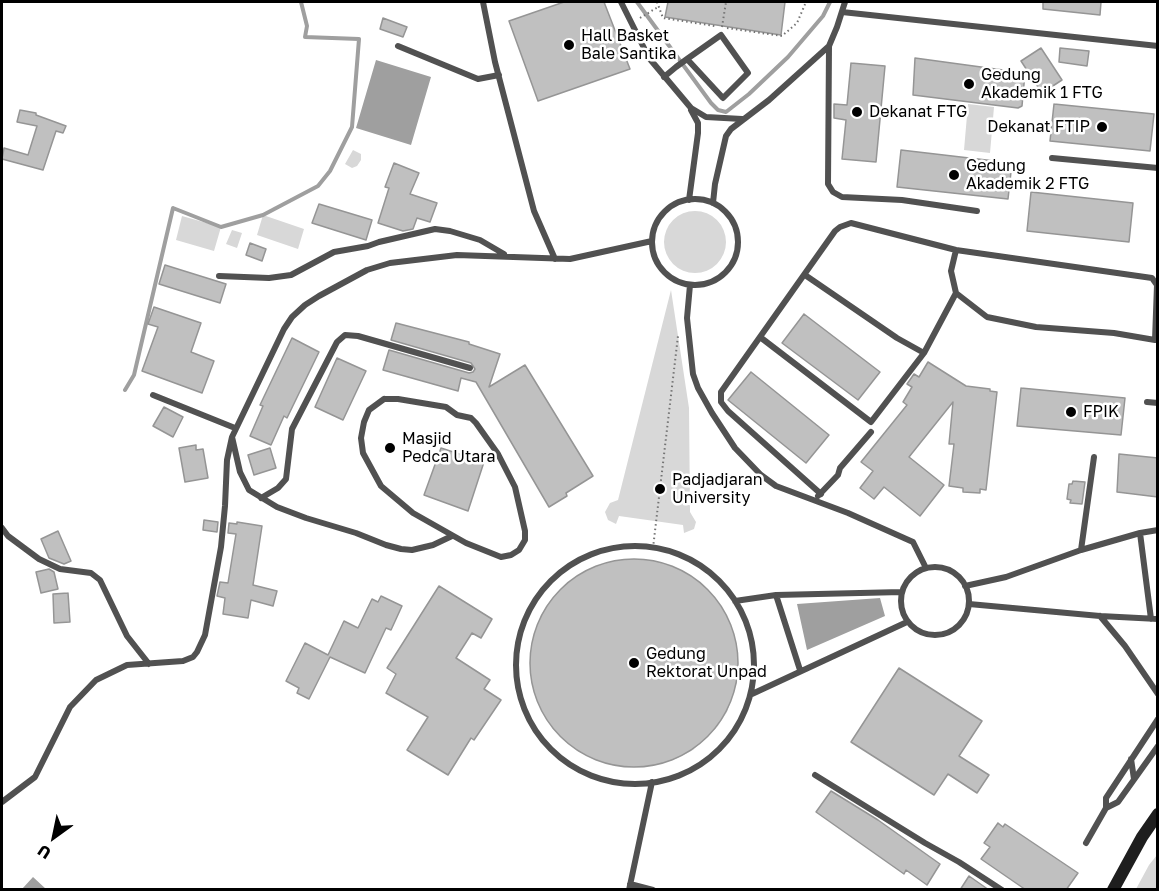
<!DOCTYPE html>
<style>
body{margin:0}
#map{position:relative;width:1159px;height:891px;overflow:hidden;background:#fff;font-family:"Golos Text",sans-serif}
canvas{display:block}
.frame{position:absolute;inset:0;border:3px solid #000;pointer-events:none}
.north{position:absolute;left:24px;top:807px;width:60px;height:60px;-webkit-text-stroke:4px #fff;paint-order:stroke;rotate:213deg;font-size:16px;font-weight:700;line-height:24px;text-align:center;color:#000}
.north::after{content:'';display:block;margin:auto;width:21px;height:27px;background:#000;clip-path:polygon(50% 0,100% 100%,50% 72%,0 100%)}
</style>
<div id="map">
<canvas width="1159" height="891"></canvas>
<div class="frame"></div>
<div class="north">U</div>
</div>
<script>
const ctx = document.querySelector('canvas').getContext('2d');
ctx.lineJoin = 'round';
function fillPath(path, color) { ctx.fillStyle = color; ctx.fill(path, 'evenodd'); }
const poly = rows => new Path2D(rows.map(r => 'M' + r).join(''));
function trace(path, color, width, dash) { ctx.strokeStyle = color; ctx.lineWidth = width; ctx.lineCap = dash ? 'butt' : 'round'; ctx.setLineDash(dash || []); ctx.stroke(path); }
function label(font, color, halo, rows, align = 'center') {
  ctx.font = font + ' "Golos Text",sans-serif'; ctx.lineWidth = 5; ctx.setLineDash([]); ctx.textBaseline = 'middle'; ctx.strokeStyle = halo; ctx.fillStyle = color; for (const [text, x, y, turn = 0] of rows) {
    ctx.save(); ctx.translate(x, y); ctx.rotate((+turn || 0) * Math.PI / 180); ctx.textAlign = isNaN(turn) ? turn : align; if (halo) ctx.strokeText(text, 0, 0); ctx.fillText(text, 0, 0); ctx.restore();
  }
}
const green = poly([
 [968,104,994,107,990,153,964,150],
 [353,150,361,154,361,160,357,166,352,168,345,164],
 '664 242a31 31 0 1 1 62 0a31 31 0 1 1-62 0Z',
 [263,215,304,229,298,249,257,235],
 [182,216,221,227,214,251,176,240],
 [232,230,242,233,237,248,226,244],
 [671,290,689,408,690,512,696,522,694,529,684,533,683,525,619,516,616,524,608,520,605,512,610,503,618,500],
 [624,560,658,562,674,567,703,586,725,613,737,645,738,679,727,712,718,726,693,750,678,758,645,767,611,765,579,752,553,729,536,699,532,682,531,648,541,615,550,601,575,577,590,569],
 [662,595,673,600,685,610,695,622,697,625,688,630,697,653,673,656,666,639,657,630,645,624,649,600,659,603],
 [627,598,642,599,638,622,623,623,612,627,603,635,596,645,593,656,593,669,596,680,607,694,586,722,570,704,563,690,558,675,557,660,560,644,565,629,574,617,580,622,587,623,593,620,597,608,610,602],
 [698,660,696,673,691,676,689,682,693,690,701,693,700,697,692,710,680,721,667,730,653,736,637,738,619,737,620,725,613,720,605,724,602,731,594,727,615,698,636,702,648,699,658,693,667,685,672,674,673,663],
 [1157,855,1157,889,1136,889,1149,865]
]);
const water = poly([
 [376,60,431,77,411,145,356,128],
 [880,598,885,616,807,650,797,604],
 [33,877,46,889,22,889]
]);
const stream = poly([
 [637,2,711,103,718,110,726,112,749,94,788,57,823,16,830,2],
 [125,390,134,375,173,208,221,227,263,215,318,186,330,171,352,127,359,39,305,37,307,26,301,2]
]);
const building = poly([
 [564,2,604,2,630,69,538,101,509,21,564,2],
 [668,2,785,2,781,35,665,17,668,2],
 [1043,2,1101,2,1100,15,1043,9,1043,2],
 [383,18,407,27,403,37,380,29,383,18],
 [1041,48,1062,80,1042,93,1021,61,1041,48],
 [1060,48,1089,51,1087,66,1059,62,1060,48],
 [915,58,1025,73,1022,106,1018,108,913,95,915,58],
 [851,63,885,66,876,162,842,159,846,120,834,118,834,104,847,105,851,63],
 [1054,104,1154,114,1150,151,1050,141,1054,104],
 [20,110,36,113,36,115,66,126,63,133,56,131,43,170,2,159,4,148,28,155,37,126,17,122,20,110],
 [901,150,1012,163,1008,199,897,187,901,150],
 [394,163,419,173,410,194,437,203,430,222,417,218,413,229,403,231,378,223,389,188,385,187,394,163],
 [1031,192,1133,203,1129,242,1027,231,1031,192],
 [319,204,372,220,366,240,312,223,319,204],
 [250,243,266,249,262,261,246,255,250,243],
 [165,265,226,284,220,303,159,284,165,265],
 [154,307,201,323,191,352,214,361,202,393,142,371,158,327,148,324,154,307],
 [804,314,880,372,858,400,782,343,804,314],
 [396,323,469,342,469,344,500,354,489,387,525,365,593,476,566,493,567,496,549,507,476,382,461,378,458,391,383,370,389,350,469,373,473,372,475,369,471,363,391,340,396,323],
 [292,338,319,352,287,418,284,416,271,445,250,436,263,406,260,405,292,338],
 [337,358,366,371,343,420,315,407,337,358],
 [928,362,966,386,990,389,990,391,997,392,986,490,980,489,980,493,963,492,963,488,949,486,954,444,949,444,953,402,909,457,944,485,920,516,884,487,874,499,860,488,873,471,861,462,907,405,903,402,912,387,907,384,914,374,919,377,928,362],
 [751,372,829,435,806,463,728,400,751,372],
 [1021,388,1125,398,1121,435,1017,426,1021,388],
 [164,407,183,417,173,437,153,426,164,407],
 [196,445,196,450,203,449,208,478,185,482,179,448,196,445],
 [270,448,276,468,254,475,248,455,270,448],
 [441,448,484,462,468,511,424,495,441,448],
 [1119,454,1158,458,1158,497,1117,492,1119,454],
 [1073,481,1085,482,1082,504,1070,503,1071,500,1067,499,1069,484,1072,484,1073,481],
 [204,520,218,522,217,532,203,530,204,520],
 [237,522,262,526,253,585,277,591,273,606,251,600,248,618,223,614,225,598,217,596,220,582,228,583,236,534,228,533,229,523,237,524,237,522],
 [58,531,71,561,64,564,49,558,41,539,58,531],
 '530 663a104 104 0 1 1 208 0a104 104 0 1 1-208 0Z',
 [49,569,54,572,58,589,41,593,36,572,49,569],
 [439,586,492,619,481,638,472,633,456,658,490,680,484,689,501,700,474,740,471,738,448,775,407,750,428,717,386,693,396,674,387,668,439,586],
 [68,593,70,622,54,623,53,594,68,593],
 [381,596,402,606,391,630,386,628,365,673,330,657,309,699,297,693,299,688,286,681,305,643,328,655,344,621,358,628,372,599,378,602,381,596],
 [899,668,982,721,959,756,989,775,977,793,948,774,934,795,851,742,899,668],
 [831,791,878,820,940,864,927,885,906,870,904,874,816,812,831,791],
 [998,823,1003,827,1005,824,1078,873,1066,890,1026,890,981,859,990,847,984,843,998,823],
 [969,876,989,890,960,890,969,876]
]);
const path = poly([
 [657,2,663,18,715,26],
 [640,18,658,7],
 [722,27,726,2],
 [727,28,782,36,797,23,806,2],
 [653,548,678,336]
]);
const lane = poly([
 [483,2,495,62,534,211,555,259],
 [621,2,649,58,691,108,706,117,742,119],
 [842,12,1158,46],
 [398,46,478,79,499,75],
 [829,46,828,184,833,192,842,197,902,200,977,211],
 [664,77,676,67,687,59,721,35,748,73,723,98,687,59],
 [1052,158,1158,168],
 '652 242a43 43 0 1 1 86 0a43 43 0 1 1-86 0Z',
 [689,200,698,133,698,123,691,110],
 [713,203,715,184,726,136,731,129,769,100,829,46,837,27,845,2],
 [956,250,951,271,956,293,987,317,1036,327,1114,333,1155,340],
 [805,275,897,338,924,353,956,293],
 [219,276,269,278,291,275,334,252,368,246,379,242,435,229,450,231,480,240,504,254],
 [690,285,687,318,693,374,698,388,712,413,735,448,761,475,776,486,848,513,913,542,926,568],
 [760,337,871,422,924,353],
 [153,395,235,428],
 [384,399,398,399,446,407,457,415,471,418,476,423,498,454,515,487,525,531,525,540,519,550,511,555,501,557,466,543,413,513,381,486,363,453,361,438,364,422,369,410,384,399],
 [1147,402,1158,403],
 [821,494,728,411,721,402,721,392,835,231,840,227,851,223,956,250,1152,278,1157,285,1155,340,1158,340],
 [818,496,838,475,840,468,871,432],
 [261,498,278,488,286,479,292,429,337,342,345,335,358,336,470,368],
 [2,528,8,536,39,559,60,569,91,573,100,580,127,636,149,664],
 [1140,533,1151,619],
 [452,536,433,545,412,550,401,549,386,545,356,533,306,518,277,507,249,490,240,472,232,437,284,329,292,317,305,305,319,296,367,270,390,263,457,255,570,259,652,241],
 '516 665a119 119 0 1 1 238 0a119 119 0 1 1-238 0Z',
 [1081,550,1094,457],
 '901 601a34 34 0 1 1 68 0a34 34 0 1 1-68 0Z',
 [965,586,1006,577,1081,550,1140,533,1158,530],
 [776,595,800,670],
 [735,601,776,595,902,592],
 [969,604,1100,616,1158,619],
 [1100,616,1125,646,1158,694],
 [752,694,907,622],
 [1131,759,1134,779],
 [815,775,925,843,959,862,1002,890],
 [2,802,35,777,70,707,96,680,127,665,183,661,193,657,197,652,205,635,221,547,225,506,227,460,232,437],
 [1106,808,1118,802,1158,746],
 [1086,843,1106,808,1106,798,1158,719],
 [630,884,653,890],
 [629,890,652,782]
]);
const secondary = poly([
 [1113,890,1142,837,1158,814]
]);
const markers = [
 [569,45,6,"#000"],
 [969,84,6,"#000"],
 [857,112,6,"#000"],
 [1102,127,6,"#000"],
 [954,175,6,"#000"],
 [1071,412,6,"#000"],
 [390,448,6,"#000"],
 [660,489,6,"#000"],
 [634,663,6,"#000"]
];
const poiNames = [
 ["Hall Basket",581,36],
 ["Bale Santika",581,54],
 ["Gedung",981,75],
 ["Akademik 1 FTG",981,93],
 ["Dekanat FTG",869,112],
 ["Dekanat FTIP",1090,127,"right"],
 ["Gedung",966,166],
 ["Akademik 2 FTG",966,184],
 ["FPIK",1083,412],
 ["Masjid",402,439],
 ["Pedca Utara",402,457],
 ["Padjadjaran",672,480],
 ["University",672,498],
 ["Gedung",646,654],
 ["Rektorat Unpad",646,672]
];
fillPath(green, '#d8d8d8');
fillPath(water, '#9f9f9f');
trace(stream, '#9f9f9f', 4);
fillPath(building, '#c0c0c0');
trace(building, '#959595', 1.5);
trace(path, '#737373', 2, [1.5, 3]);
trace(lane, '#515151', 6);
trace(secondary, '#1e1e1e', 12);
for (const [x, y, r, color] of markers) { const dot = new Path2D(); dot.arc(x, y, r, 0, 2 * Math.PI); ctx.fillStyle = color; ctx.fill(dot); trace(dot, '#fff', 2); }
label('16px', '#000', '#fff', poiNames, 'left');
</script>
